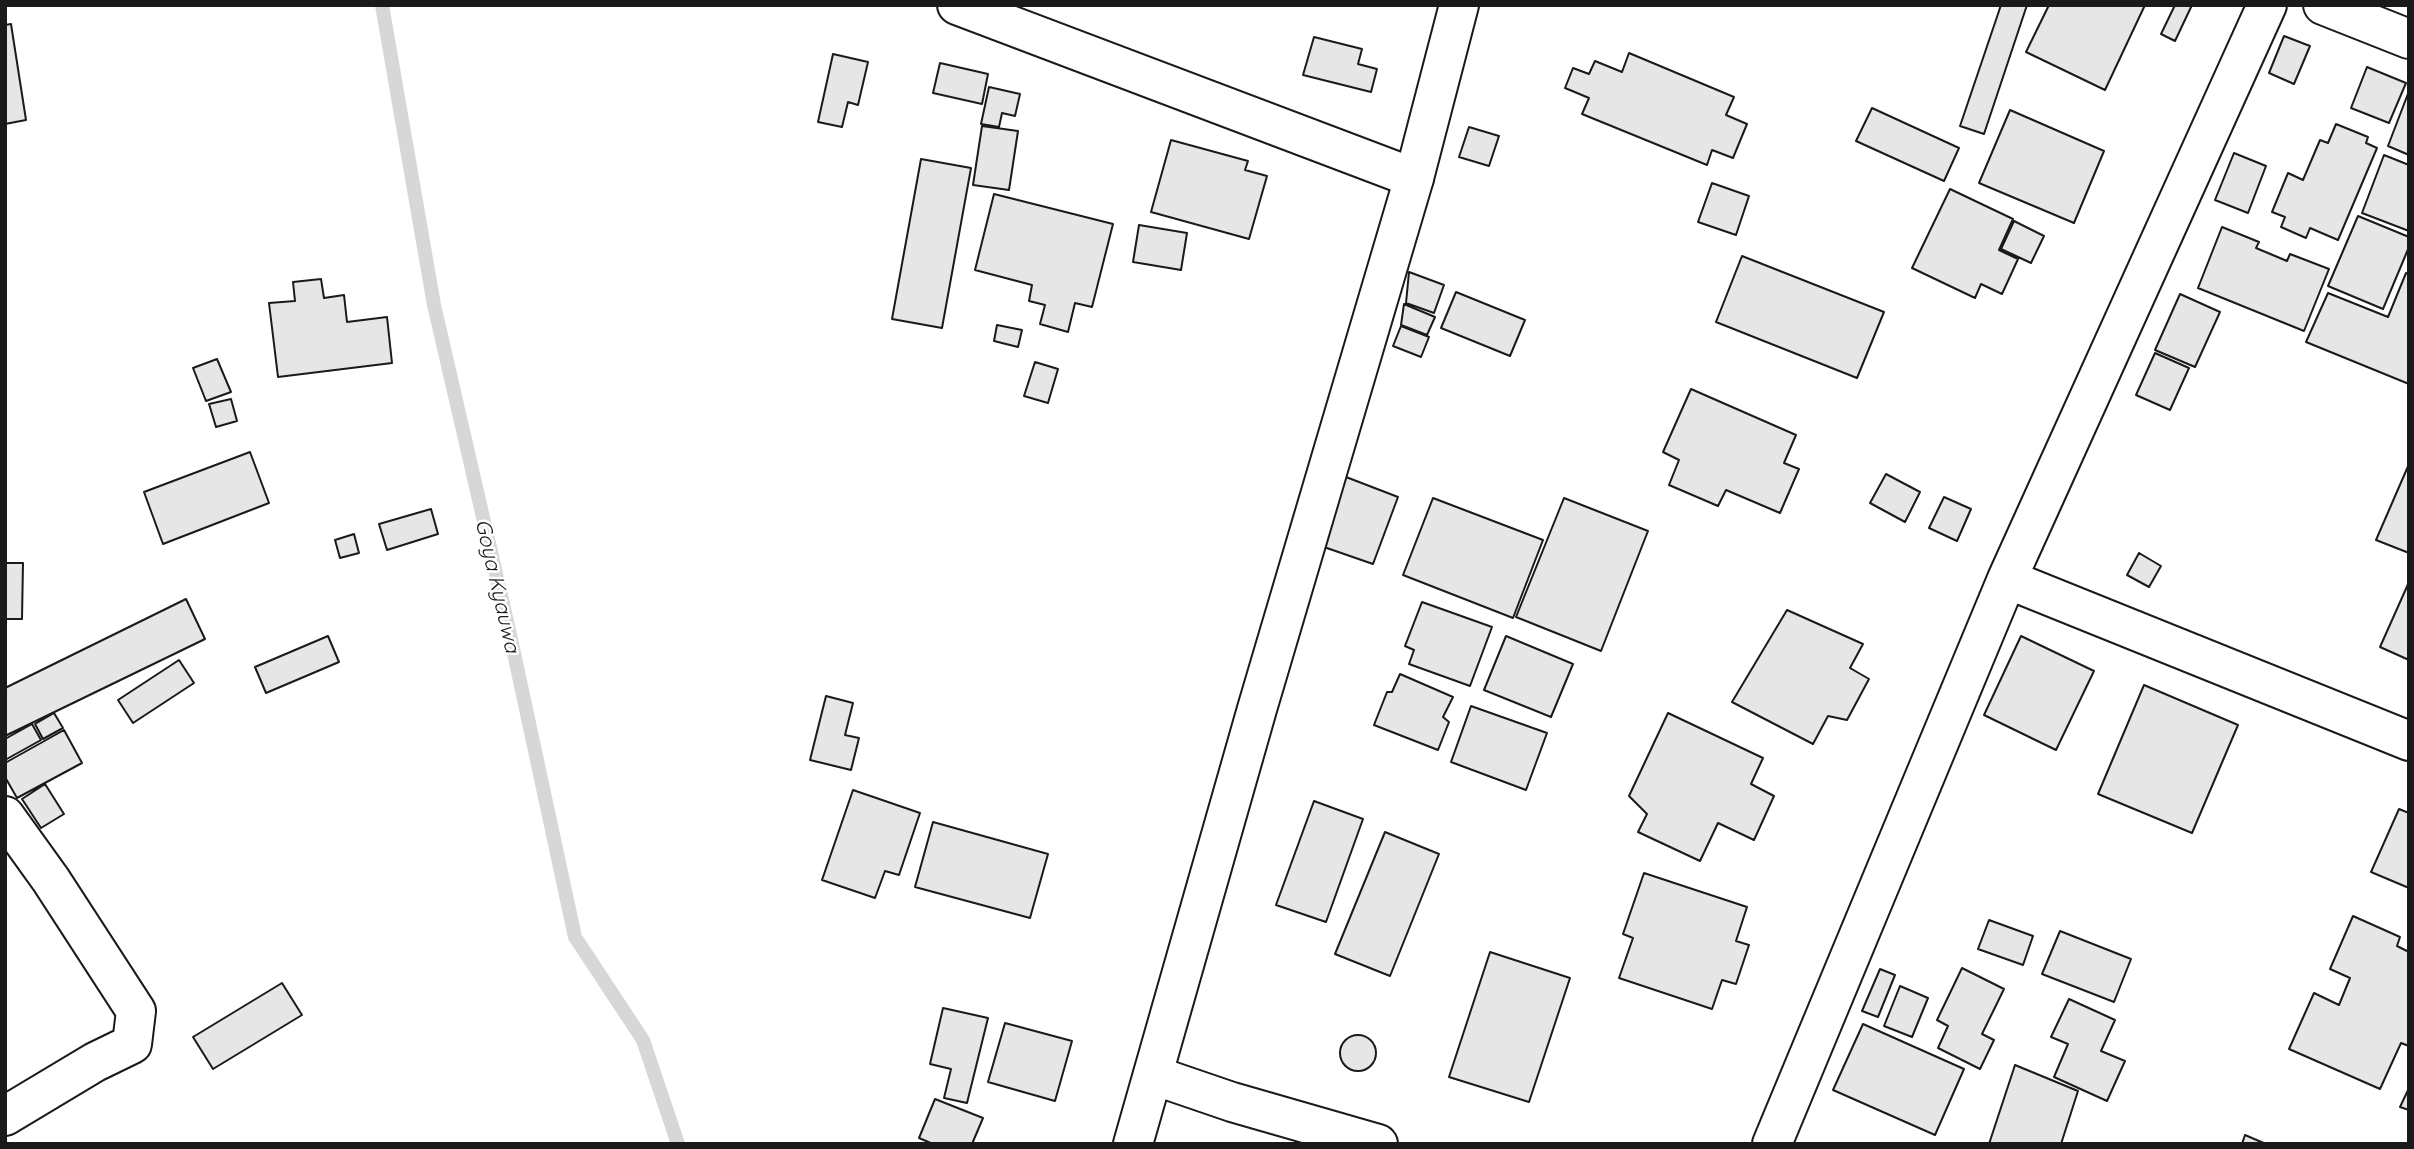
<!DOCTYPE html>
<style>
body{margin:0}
#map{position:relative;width:2414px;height:1149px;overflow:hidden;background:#fff;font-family:Quicksand,sans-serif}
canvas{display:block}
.frame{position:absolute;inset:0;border:7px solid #1a1a1a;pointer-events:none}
</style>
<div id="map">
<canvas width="2414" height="1149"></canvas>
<div class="frame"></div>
</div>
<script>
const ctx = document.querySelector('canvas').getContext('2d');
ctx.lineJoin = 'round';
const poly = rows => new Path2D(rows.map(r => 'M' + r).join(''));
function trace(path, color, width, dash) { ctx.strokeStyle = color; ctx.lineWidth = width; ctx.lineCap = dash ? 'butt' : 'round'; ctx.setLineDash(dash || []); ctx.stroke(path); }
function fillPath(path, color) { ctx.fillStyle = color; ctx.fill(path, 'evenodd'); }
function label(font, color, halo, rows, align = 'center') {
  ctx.font = font + ' Quicksand,sans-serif'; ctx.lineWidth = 5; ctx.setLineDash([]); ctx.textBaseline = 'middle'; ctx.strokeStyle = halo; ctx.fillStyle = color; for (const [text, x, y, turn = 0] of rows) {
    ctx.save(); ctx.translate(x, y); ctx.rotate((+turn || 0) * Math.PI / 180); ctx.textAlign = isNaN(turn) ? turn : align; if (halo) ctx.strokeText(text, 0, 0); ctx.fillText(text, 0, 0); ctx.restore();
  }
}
const stream = poly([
 [382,5,434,305,509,630,575,937,643,1040,678,1144]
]);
const building = poly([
 [2001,5,2027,5,1984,134,1960,126,2001,5],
 [2049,5,2145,5,2105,90,2026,52,2049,5],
 [2175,5,2192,5,2175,41,2161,34,2175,5],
 [11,24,26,120,5,124,5,25,11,24],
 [2284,36,2310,46,2294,84,2269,73,2284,36],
 [1314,37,1362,49,1358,64,1377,69,1371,92,1303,75,1314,37],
 [1629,53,1734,97,1726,115,1747,124,1733,158,1712,150,1707,165,1582,114,1589,98,1565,88,1573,68,1589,74,1595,61,1622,72,1629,53],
 [833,54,868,62,858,105,848,102,842,127,818,122,833,54],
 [940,63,988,74,982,104,933,93,940,63],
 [2367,67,2406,83,2389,123,2351,108,2367,67],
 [989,87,1020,94,1015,116,1002,113,999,127,981,124,989,87],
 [2409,91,2409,155,2388,146,2409,91],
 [1872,108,1959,148,1944,181,1856,141,1872,108],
 [2010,110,2104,151,2074,223,1979,183,2010,110],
 [2336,124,2368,137,2366,143,2377,148,2338,240,2310,228,2306,238,2281,227,2285,217,2272,212,2288,173,2303,180,2320,140,2328,143,2336,124],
 [982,126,1018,131,1009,190,973,185,982,126],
 [1469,127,1499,136,1489,166,1459,157,1469,127],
 [1171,140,1248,161,1245,170,1267,176,1249,239,1151,212,1171,140],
 [2234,153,2266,166,2248,213,2215,200,2234,153],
 [2384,155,2409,165,2409,231,2362,213,2384,155],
 [921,159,971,168,942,328,892,319,921,159],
 [1712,183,1749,196,1736,235,1698,222,1712,183],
 [1950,189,2013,219,1999,250,2018,259,2002,294,1981,284,1975,298,1912,268,1950,189],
 [994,194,1113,224,1092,307,1075,303,1068,332,1040,324,1045,305,1029,301,1032,285,975,270,994,194],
 [2358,216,2409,237,2409,247,2383,309,2328,286,2358,216],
 [2014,221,2044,236,2031,263,2001,249,2014,221],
 [1139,225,1187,233,1181,270,1133,262,1139,225],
 [2222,227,2259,242,2256,248,2287,261,2290,254,2329,269,2304,331,2198,288,2222,227],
 [1742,256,1884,312,1857,378,1716,322,1742,256],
 [1409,272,1444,285,1434,313,1406,303,1409,272],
 [2406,273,2409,274,2409,384,2306,342,2328,293,2388,317,2406,273],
 [321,279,324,298,344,295,347,322,387,317,392,363,278,377,269,303,295,301,293,282,321,279],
 [1456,292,1525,320,1510,356,1441,328,1456,292],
 [2180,294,2220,312,2195,367,2155,350,2180,294],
 [1404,304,1435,317,1427,335,1401,325,1404,304],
 [997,325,1022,330,1018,347,994,341,997,325],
 [1401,326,1429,337,1421,357,1393,346,1401,326],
 [2155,353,2189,368,2170,410,2136,395,2155,353],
 [217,359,231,392,206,401,193,368,217,359],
 [1035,362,1058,369,1048,403,1024,396,1035,362],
 [1691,389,1796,435,1784,463,1799,469,1780,513,1726,490,1718,506,1669,485,1679,460,1663,452,1691,389],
 [231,399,237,421,216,427,209,404,231,399],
 [250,452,269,503,163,544,144,492,250,452],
 [2409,464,2409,553,2376,540,2409,464],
 [1886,474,1920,492,1905,522,1870,503,1886,474],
 [1346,477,1398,497,1373,564,1321,546,1346,477],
 [1944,497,1971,509,1957,541,1929,528,1944,497],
 [1433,498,1543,540,1513,618,1403,575,1433,498],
 [1564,498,1648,531,1601,651,1516,617,1564,498],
 [431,509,438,534,387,550,379,524,431,509],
 [354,534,359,553,340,558,335,540,354,534],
 [2139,553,2161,566,2149,587,2127,575,2139,553],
 [5,563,23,563,22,619,5,619,5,563],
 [2409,582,2409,660,2380,647,2409,582],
 [186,599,205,639,5,736,5,688,186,599],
 [1422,602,1492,627,1470,686,1409,664,1414,650,1405,646,1422,602],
 [1787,610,1863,644,1850,668,1869,679,1847,720,1828,716,1813,744,1732,702,1787,610],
 [328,636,339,662,266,693,255,667,328,636],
 [1506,636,1573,664,1551,717,1484,690,1506,636],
 [2021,636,2094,671,2056,750,1984,715,2021,636],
 [179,660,194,683,133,723,118,700,179,660],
 [1400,674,1453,697,1443,717,1449,722,1438,750,1374,725,1387,692,1392,692,1400,674],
 [2144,685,2238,725,2192,833,2098,794,2144,685],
 [826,696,853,703,845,735,859,738,851,770,810,760,826,696],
 [1471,706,1547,733,1526,790,1451,762,1471,706],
 [54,713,63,728,43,739,35,724,54,713],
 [1668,713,1763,758,1751,784,1774,796,1754,840,1718,823,1700,861,1638,832,1647,814,1629,796,1668,713],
 [32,724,41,740,5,760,5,739,32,724],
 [64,730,82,763,17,798,5,777,5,763,64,730],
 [45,784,64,814,41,828,22,799,45,784],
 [853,790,920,813,899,875,885,871,875,898,822,880,853,790],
 [1314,801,1363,819,1326,922,1276,905,1314,801],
 [2399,809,2409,813,2409,888,2371,872,2399,809],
 [933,822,1048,854,1030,918,915,887,933,822],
 [1385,832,1439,854,1390,976,1335,954,1385,832],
 [1644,873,1747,907,1736,941,1749,945,1736,984,1722,980,1712,1009,1619,978,1633,938,1623,934,1644,873],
 [2353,916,2400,937,2397,946,2409,952,2409,1046,2401,1043,2380,1089,2289,1049,2314,993,2339,1005,2350,978,2330,969,2353,916],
 [1989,920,2033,936,2023,965,1978,949,1989,920],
 [2060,931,2131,959,2114,1002,2042,974,2060,931],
 [1490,952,1570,978,1529,1102,1449,1077,1490,952],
 [1962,968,2004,989,1982,1034,1994,1040,1980,1069,1938,1048,1948,1026,1937,1020,1962,968],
 [1880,969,1895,975,1878,1017,1862,1011,1880,969],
 [282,983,302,1015,213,1069,193,1037,282,983],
 [1900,986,1928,998,1912,1037,1884,1026,1900,986],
 [2069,999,2115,1020,2101,1051,2125,1061,2107,1101,2054,1077,2068,1044,2051,1037,2069,999],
 [943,1008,988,1018,967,1103,944,1098,951,1069,930,1064,943,1008],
 [1005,1023,1072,1041,1055,1101,988,1082,1005,1023],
 [1863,1024,1964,1069,1935,1135,1833,1090,1863,1024],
 '1340 1053a18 18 0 1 1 36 0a18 18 0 1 1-36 0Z',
 [2015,1065,2078,1091,2061,1144,1989,1144,2015,1065],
 [2409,1088,2409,1110,2400,1107,2409,1088],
 [935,1099,983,1118,972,1144,933,1144,919,1138,935,1099],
 [2245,1135,2266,1144,2242,1144,2245,1135]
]);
const minor = poly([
 [957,5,1414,178],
 [2323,5,2409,39],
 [2007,579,2409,741],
 [5,816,51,880,136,1011,132,1044,95,1062,5,1116],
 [1153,1075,1232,1102,1378,1144],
 [1772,1144,2007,579,2267,5]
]);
const tertiary = poly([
 [1133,1144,1257,709,1414,178,1459,5]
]);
const waterNames = [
 ["Goya Kyauwa",497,586,77]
];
trace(stream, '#d7d7d7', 14);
fillPath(building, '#e6e6e6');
trace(building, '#1a1a1a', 2);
trace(minor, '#1a1a1a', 42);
trace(tertiary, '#1a1a1a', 42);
trace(minor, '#fff', 38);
trace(tertiary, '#fff', 38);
label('italic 21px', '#1a1a1a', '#fff', waterNames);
</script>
